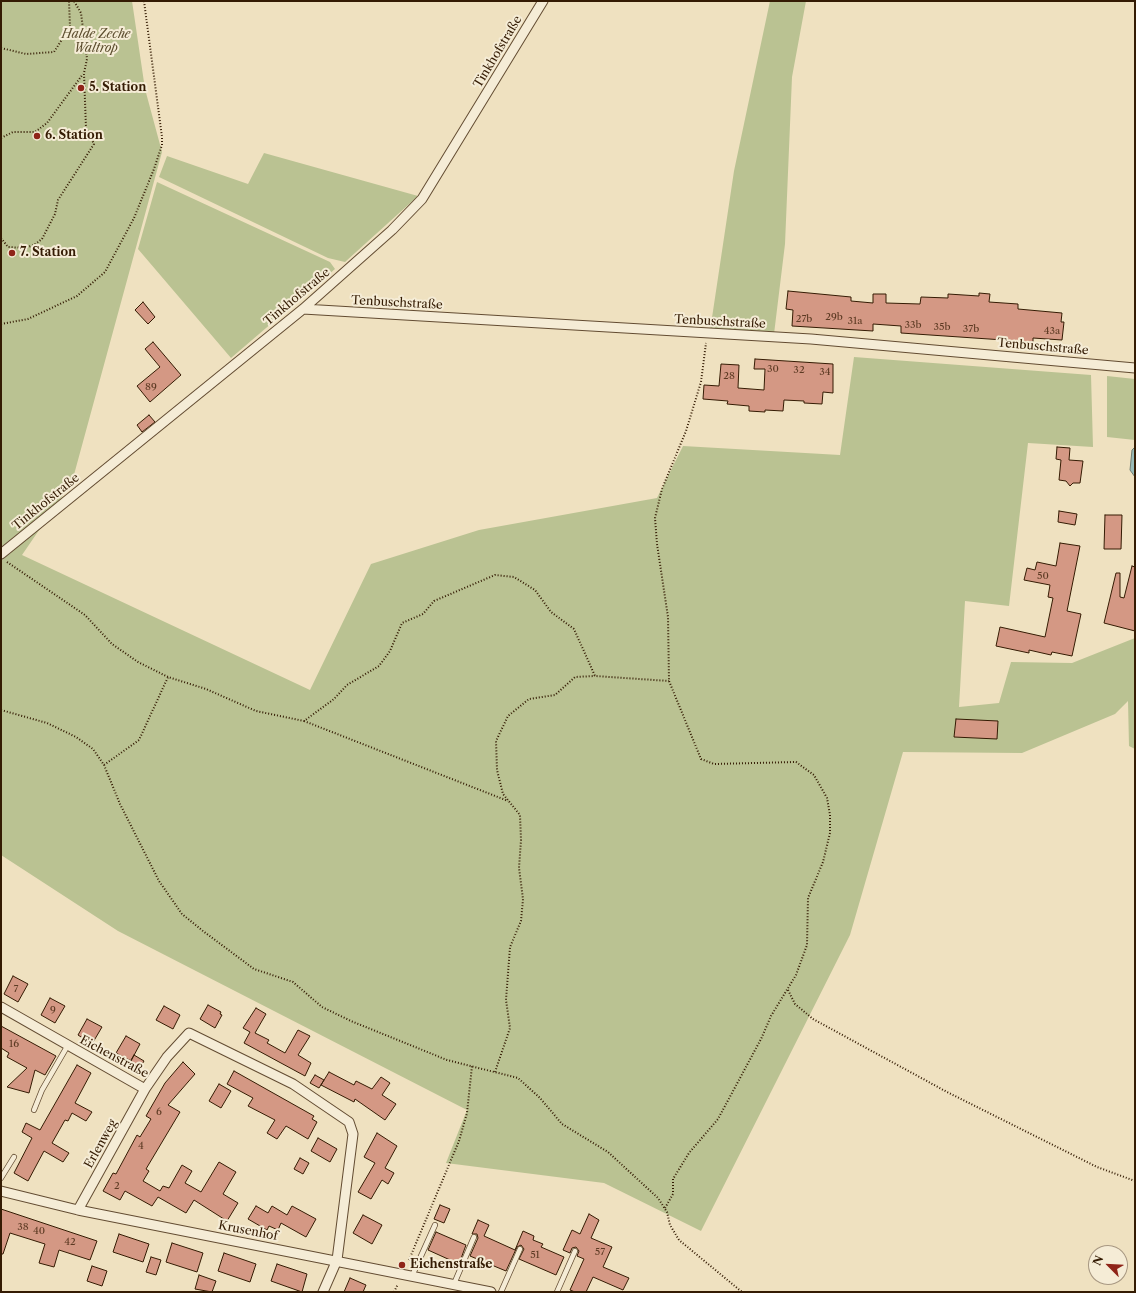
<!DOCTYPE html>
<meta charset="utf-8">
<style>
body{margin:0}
#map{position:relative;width:1136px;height:1293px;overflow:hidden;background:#efe1c0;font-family:"Libre Caslon Text",serif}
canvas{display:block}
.frame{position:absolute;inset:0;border:2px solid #341b03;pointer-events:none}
.north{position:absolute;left:1088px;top:1245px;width:40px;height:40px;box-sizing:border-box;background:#f5ecd6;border:1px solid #a89882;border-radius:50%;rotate:294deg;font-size:11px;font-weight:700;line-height:16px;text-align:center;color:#341b03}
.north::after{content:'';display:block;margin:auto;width:14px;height:18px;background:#8f2418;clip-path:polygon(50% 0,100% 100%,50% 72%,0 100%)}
</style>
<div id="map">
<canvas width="1136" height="1293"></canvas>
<div class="frame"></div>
<div class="north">N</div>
</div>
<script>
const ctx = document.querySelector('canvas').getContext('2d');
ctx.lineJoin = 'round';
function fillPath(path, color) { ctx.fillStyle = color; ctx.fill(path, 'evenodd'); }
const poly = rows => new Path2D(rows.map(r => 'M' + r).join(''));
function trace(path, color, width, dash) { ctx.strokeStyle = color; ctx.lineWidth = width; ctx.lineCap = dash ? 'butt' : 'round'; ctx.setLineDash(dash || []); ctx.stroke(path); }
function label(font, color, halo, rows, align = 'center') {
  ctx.font = font + ' "Libre Caslon Text",serif'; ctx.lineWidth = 4; ctx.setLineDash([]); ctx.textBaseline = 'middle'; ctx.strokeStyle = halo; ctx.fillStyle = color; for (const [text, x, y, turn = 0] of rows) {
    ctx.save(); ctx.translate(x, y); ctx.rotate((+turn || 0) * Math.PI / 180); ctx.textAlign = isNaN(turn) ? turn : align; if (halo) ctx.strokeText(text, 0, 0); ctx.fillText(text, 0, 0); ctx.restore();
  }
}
const green = poly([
 [1,1,132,1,145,89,162,152,72,482,22,555,310,690,371,564,479,530,657,498,683,446,840,455,854,357,1091,375,1093,447,1028,443,1009,606,965,601,959,707,999,703,1011,662,1072,663,1135,638,1135,749,1129,746,1128,701,1115,714,1022,753,903,752,850,935,701,1231,604,1183,446,1163,467,1110,118,931,1,855],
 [770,1,806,1,792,77,785,244,774,334,710,331,734,171],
 [264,153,418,196,345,262,328,258,159,177,167,156,248,184],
 [157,182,330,262,335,269,231,358,138,249],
 [1107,376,1135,379,1135,440,1107,437]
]);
const water = poly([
 [1135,447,1135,477,1130,470,1132,450,1135,447]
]);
const building = poly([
 [788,291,851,297,851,301,873,303,873,294,886,294,886,303,920,304,921,297,948,298,948,294,979,296,979,293,990,294,989,302,1018,304,1018,309,1062,313,1061,322,1064,322,1062,340,1033,338,1033,342,901,333,901,326,873,324,873,331,792,326,793,310,786,309,788,291],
 [143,302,155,317,148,324,135,310,143,302],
 [153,342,181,375,150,402,137,386,160,367,145,349,153,342],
 [755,359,833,364,833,393,823,392,822,404,804,403,804,401,784,400,783,411,765,410,765,412,749,411,749,406,727,404,728,401,703,399,704,385,719,386,721,364,739,365,738,388,764,390,765,369,754,369,755,359],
 [149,415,155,422,142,432,137,425,149,415],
 [1057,447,1070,448,1069,460,1083,461,1080,483,1073,483,1070,486,1066,481,1059,480,1061,460,1056,459,1057,447],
 [1059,511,1077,514,1075,525,1058,522,1059,511],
 [1105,515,1122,515,1121,549,1104,549,1105,515],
 [1060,543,1080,546,1067,611,1081,614,1072,656,1052,652,1051,655,1029,650,1029,653,996,646,1000,627,1045,637,1053,598,1048,597,1050,585,1024,580,1027,568,1035,570,1037,562,1056,566,1060,543],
 [1132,566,1135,567,1135,631,1104,623,1116,573,1120,573,1120,597,1124,598,1132,566],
 [956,719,998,721,997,739,954,737,956,719],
 [13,976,28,984,18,1002,4,994,13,976],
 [50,998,65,1006,55,1023,41,1015,50,998],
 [208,1005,221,1012,220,1014,222,1015,215,1028,200,1019,208,1005],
 [164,1006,180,1015,173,1029,156,1020,164,1006],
 [256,1008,266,1014,255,1033,269,1040,267,1043,285,1053,298,1030,310,1036,298,1055,311,1063,305,1076,244,1043,250,1032,243,1028,256,1008],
 [87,1019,102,1027,92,1044,78,1035,87,1019],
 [1,1026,56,1056,45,1075,35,1070,29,1093,7,1087,27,1068,7,1057,9,1053,1,1048,1,1026],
 [126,1036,140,1044,131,1061,116,1053,126,1036],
 [134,1055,144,1061,138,1071,128,1065,134,1055],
 [183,1062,195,1074,168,1105,180,1112,146,1169,149,1171,143,1181,160,1191,163,1186,169,1188,182,1165,192,1171,185,1183,201,1192,219,1162,236,1172,223,1194,238,1203,227,1221,194,1200,186,1213,158,1197,152,1206,125,1191,120,1200,103,1191,113,1173,116,1174,137,1135,140,1137,151,1119,146,1116,165,1083,183,1062],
 [77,1065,91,1073,75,1103,92,1112,86,1121,72,1113,68,1121,65,1120,52,1143,69,1153,63,1162,44,1151,28,1181,14,1173,32,1138,22,1132,26,1123,40,1130,77,1065],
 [234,1071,314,1116,312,1119,317,1122,308,1139,286,1126,277,1139,267,1133,275,1120,248,1106,253,1098,227,1084,234,1071],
 [329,1072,354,1085,356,1081,372,1089,381,1077,390,1083,382,1095,396,1104,385,1120,355,1099,354,1102,321,1085,329,1072],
 [315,1075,324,1080,319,1088,310,1083,315,1075],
 [219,1084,231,1091,221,1108,209,1101,219,1084],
 [377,1133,397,1146,385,1168,394,1173,388,1184,382,1180,371,1199,358,1192,375,1163,364,1157,377,1133],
 [318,1138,337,1149,330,1162,311,1151,318,1138],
 [300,1158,309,1163,303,1174,294,1169,300,1158],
 [440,1205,450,1209,444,1223,434,1219,440,1205],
 [256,1206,268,1213,272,1206,287,1215,292,1206,316,1219,306,1237,281,1223,278,1230,269,1226,267,1230,248,1219,256,1206],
 [1,1209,97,1241,90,1260,59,1250,54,1267,39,1263,45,1244,10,1233,3,1254,1,1254,1,1209],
 [589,1214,599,1220,591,1238,612,1247,603,1267,629,1278,623,1290,593,1277,586,1292,575,1292,570,1290,584,1259,577,1256,579,1251,576,1247,572,1248,570,1253,563,1250,572,1230,580,1234,589,1214],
 [363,1215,382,1225,372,1244,353,1233,363,1215],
 [478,1220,489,1225,484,1236,515,1250,523,1231,534,1236,533,1240,543,1244,541,1247,564,1257,556,1275,519,1259,524,1249,521,1245,517,1247,506,1271,470,1256,478,1238,477,1234,472,1234,478,1220],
 [436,1232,466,1245,459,1264,428,1250,436,1232],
 [119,1234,149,1244,143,1262,113,1252,119,1234],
 [172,1243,203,1253,197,1272,166,1262,172,1243],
 [224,1253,256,1264,250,1282,218,1271,224,1253],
 [151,1257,161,1260,156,1275,146,1272,151,1257],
 [277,1264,307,1274,302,1292,271,1281,277,1264],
 [92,1266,107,1271,102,1286,87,1281,92,1266],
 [199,1275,216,1281,212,1292,195,1289,199,1275],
 [350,1278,366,1285,363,1292,344,1292,350,1278]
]);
const path = poly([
 [1,48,26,54,54,52,70,27,69,1],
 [1,138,13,132,35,132,47,123,83,74],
 [1,238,8,247,25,248,34,245,42,239,55,214,58,200,94,144,86,128,84,73,87,59,81,13,74,1],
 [1,324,28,319,77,296,105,272,134,218,154,169,162,145,162,137,144,1],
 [7,562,85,615,112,644,138,662,168,677,206,689,256,711,304,721,334,699,347,685,379,666,390,651,402,623,423,614,434,601,495,575,514,577,535,590,551,612,574,629,595,676,669,681],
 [1,710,47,723,76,737,93,749,104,765,120,804,159,881,182,914,203,931,254,969,293,982,322,1007,351,1021,447,1060,518,1078,540,1098,562,1124,608,1152,658,1198,667,1212,670,1225,679,1240,742,1292],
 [304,721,508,801],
 [104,765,139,740,168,677],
 [788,990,795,1004,813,1019,947,1092,1097,1167,1135,1181],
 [495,1072,510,1028,506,1000,510,947,521,921,523,899,519,868,521,840,520,815,503,794,497,770,496,741,508,716,529,699,555,695,575,677,595,676],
 [665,1208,673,1194,673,1179,689,1153,718,1119,761,1039,771,1016,796,975,807,945,808,898,823,862,830,833,830,815,827,798,814,775,796,762,714,764,701,759,669,681,668,617,657,544,655,518,662,489,686,431,701,382,706,343],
 [409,1260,459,1141,467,1113,472,1066],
 [394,1292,398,1284]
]);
const lane = poly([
 [34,1110,42,1090,68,1045],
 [1,1178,14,1157],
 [412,1276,435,1225],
 [454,1284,474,1237],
 [501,1292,520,1249],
 [557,1292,575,1251]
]);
const street = poly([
 [303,309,811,339,1135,368],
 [1,554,303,309,392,230,422,199,543,1],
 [1,1007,145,1089,167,1057,189,1033,293,1084,349,1122,353,1134,337,1260,323,1292],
 [1,1191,78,1210,491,1292],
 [78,1210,145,1089]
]);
const markers = [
 [81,88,4,"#8f2418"],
 [37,136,4,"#8f2418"],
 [12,253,4,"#8f2418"],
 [402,1265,4,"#8f2418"]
];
const numberNames = [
 ["29b",834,317],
 ["27b",804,319],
 ["31a",855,321],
 ["33b",913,325],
 ["35b",942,327],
 ["37b",971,329],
 ["43a",1052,331],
 ["30",773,369],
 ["32",799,370],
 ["34",825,372],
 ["28",729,376],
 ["89",151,387],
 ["50",1043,576],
 ["7",16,989],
 ["9",53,1010],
 ["16",14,1044],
 ["6",159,1112],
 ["4",141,1146],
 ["2",117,1186],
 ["38",23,1227],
 ["40",39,1231],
 ["42",70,1242],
 ["57",600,1252],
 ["51",535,1255]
];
const parkNames = [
 ["Halde Zeche",96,35],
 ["Waltrop",96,49]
];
const streetNames = [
 ["Tinkhofstraße",498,52,-59],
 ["Tinkhofstraße",297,297,-40],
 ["Tenbuschstraße",397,303,3],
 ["Tenbuschstraße",720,322,3],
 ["Tenbuschstraße",1043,347,5],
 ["Tinkhofstraße",46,502,-39],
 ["Eichenstraße",114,1057,28],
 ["Erlenweg",101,1144,-61],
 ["Krusenhof",248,1231,11]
];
const poiNames = [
 ["5. Station",89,88],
 ["6. Station",45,136],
 ["7. Station",20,253],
 ["Eichenstraße",410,1265]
];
fillPath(green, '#bac292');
fillPath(water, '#9abcb8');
trace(water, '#717c70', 1);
fillPath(building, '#d49884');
trace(building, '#341b03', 1);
trace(lane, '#634c32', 6);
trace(street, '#634c32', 11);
trace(path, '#341b03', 2, [1, 2]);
trace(lane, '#f5ecd6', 4.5);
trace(street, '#f5ecd6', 9);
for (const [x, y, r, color] of markers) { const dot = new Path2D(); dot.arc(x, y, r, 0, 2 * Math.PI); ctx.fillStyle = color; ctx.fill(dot); trace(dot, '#f5ecd6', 1.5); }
label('10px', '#5c3a23', null, numberNames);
label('italic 12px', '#5c4d2e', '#f5ecd6', parkNames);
label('12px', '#341b03', '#f5ecd6', streetNames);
label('bold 12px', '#341b03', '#f5ecd6', poiNames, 'left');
</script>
